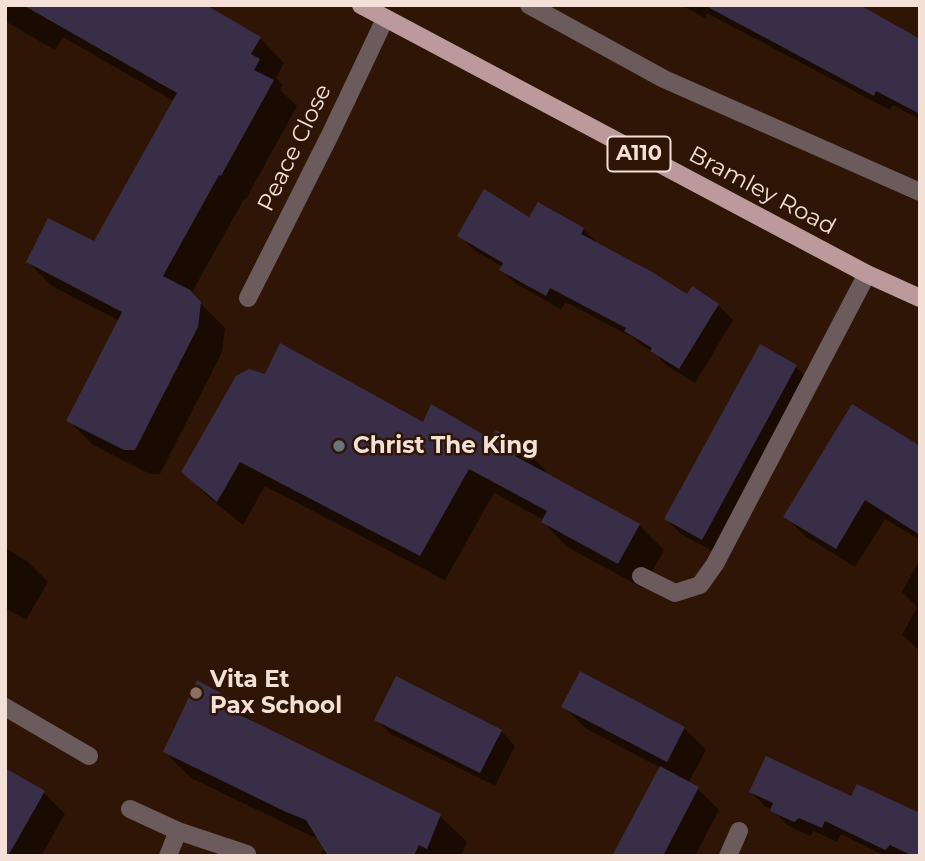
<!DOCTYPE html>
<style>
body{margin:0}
#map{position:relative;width:925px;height:861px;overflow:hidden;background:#2f1505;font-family:Montserrat,sans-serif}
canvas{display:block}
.frame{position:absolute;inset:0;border:7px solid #f3e1d7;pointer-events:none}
</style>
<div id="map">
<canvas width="925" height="861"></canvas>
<div class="frame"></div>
</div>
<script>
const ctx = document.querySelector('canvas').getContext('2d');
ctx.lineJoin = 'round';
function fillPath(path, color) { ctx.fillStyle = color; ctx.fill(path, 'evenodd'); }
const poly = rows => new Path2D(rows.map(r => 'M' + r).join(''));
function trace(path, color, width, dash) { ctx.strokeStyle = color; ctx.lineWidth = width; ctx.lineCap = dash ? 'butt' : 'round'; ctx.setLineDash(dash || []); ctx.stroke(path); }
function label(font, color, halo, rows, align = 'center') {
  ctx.font = font + ' Montserrat,sans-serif'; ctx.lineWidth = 5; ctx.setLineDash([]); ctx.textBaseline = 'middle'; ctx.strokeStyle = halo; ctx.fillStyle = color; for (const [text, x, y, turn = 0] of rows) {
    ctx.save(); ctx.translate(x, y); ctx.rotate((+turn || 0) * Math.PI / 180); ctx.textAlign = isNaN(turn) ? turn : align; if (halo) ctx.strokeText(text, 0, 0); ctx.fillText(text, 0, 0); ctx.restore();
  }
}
const shadow = poly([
 [5,5,156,5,260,38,284,63,276,78,283,85,280,90,297,106,246,199,244,199,191,294,225,328,222,352,160,474,150,474,93,445,69,421,120,321,52,286,28,262,94,243,174,101,63,37,55,50,5,21],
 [681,5,856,5,919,40,920,38,920,120,893,105,890,110,707,13,705,18],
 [530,219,583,229,598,244,688,296,718,305,733,320,695,383,667,366,656,354,641,345,634,338,566,302,561,309,516,284,502,270,503,267,474,250,459,235],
 [760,347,796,367,811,382,718,554,681,534,666,519],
 [424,425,492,441,521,445,545,470,544,473,639,525,664,550,643,588,567,547,543,522,544,520,494,493,445,580,265,486,243,525,208,497,184,472],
 [920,448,920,540,885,519,855,567,805,536,785,516],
 [5,548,27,561,48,582,26,620,5,608],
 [920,559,920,651,902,635,917,607,902,592],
 [581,674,684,728,706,750,688,783,698,789,719,810,695,856,614,856,661,768,585,728,564,706],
 [232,701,255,724,440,816,467,842,461,856,320,856,325,847,320,840,191,778,165,752],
 [376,719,501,731,515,746,495,786,391,734],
 [43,792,65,814,41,856,5,856],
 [751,792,852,799,920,856,885,856,841,834,837,842,814,831,810,836,787,825,772,809,766,807]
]);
const building = poly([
 [23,5,206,5,261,37,251,54,260,59,254,70,274,80,221,176,219,175,163,276,190,290,201,302,198,327,135,450,124,450,66,421,122,312,26,262,48,218,94,241,177,93],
 [704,5,860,5,920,39,920,114,876,91,874,96],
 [484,189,529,217,538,202,584,228,581,234,652,272,687,294,692,286,719,304,679,369,650,351,652,348,624,331,626,328,550,288,546,296,499,270,503,263,457,236],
 [280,343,423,422,431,404,491,439,496,430,522,444,515,456,640,524,618,564,541,522,547,511,469,469,420,556,240,462,217,502,181,472,236,376,249,369,265,374],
 [760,344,797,365,702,540,664,519],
 [852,404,920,446,920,535,865,500,836,549,783,517],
 [580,671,685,727,667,762,561,707],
 [396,676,502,730,480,773,374,720],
 [197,680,233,700,230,710,441,814,427,849,419,845,414,856,328,856,306,820,286,812,163,752],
 [766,756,851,796,857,784,920,813,920,856,913,856,890,845,885,850,825,821,822,828,799,818,794,822,770,811,773,803,749,792],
 [660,766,699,787,663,856,612,856],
 [5,768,45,791,8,856,5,856]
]);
const minor = poly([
 [529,5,664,79,920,192],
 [248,298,330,135,385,19],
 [641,576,675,593,700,585,715,564,867,274],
 [5,707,89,756],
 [130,809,178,831,247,854],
 [168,856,178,831],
 [728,856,739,831]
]);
const major = poly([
 [361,5,867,274,920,298]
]);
const markers = [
 [339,446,7,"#6b7280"],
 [196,693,7,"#8d6e63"]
];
const shields = [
 [639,154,63]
];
const shieldNames = [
 ["A110",639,154]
];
const streetNames = [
 ["Peace Close",295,148,-64],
 ["Bramley Road",762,191,28]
];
const poiNames = [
 ["Christ The King",353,446],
 ["Vita Et",210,680],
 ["Pax School",210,706]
];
fillPath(shadow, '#0007');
fillPath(building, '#382e47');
trace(minor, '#6c5b5c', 18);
trace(major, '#bc999b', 18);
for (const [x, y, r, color] of markers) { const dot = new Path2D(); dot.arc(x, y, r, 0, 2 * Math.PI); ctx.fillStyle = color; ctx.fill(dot); trace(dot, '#2f1505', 2.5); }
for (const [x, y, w] of shields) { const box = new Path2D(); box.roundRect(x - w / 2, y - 17.5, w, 35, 5); ctx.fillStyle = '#2f1505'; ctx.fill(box); trace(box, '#f3e1d7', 2); }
label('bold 21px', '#f3e1d7', null, shieldNames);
label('23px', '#f3e1d7', '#2f1505', streetNames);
label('bold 23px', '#f3e1d7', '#2f1505', poiNames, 'left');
</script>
